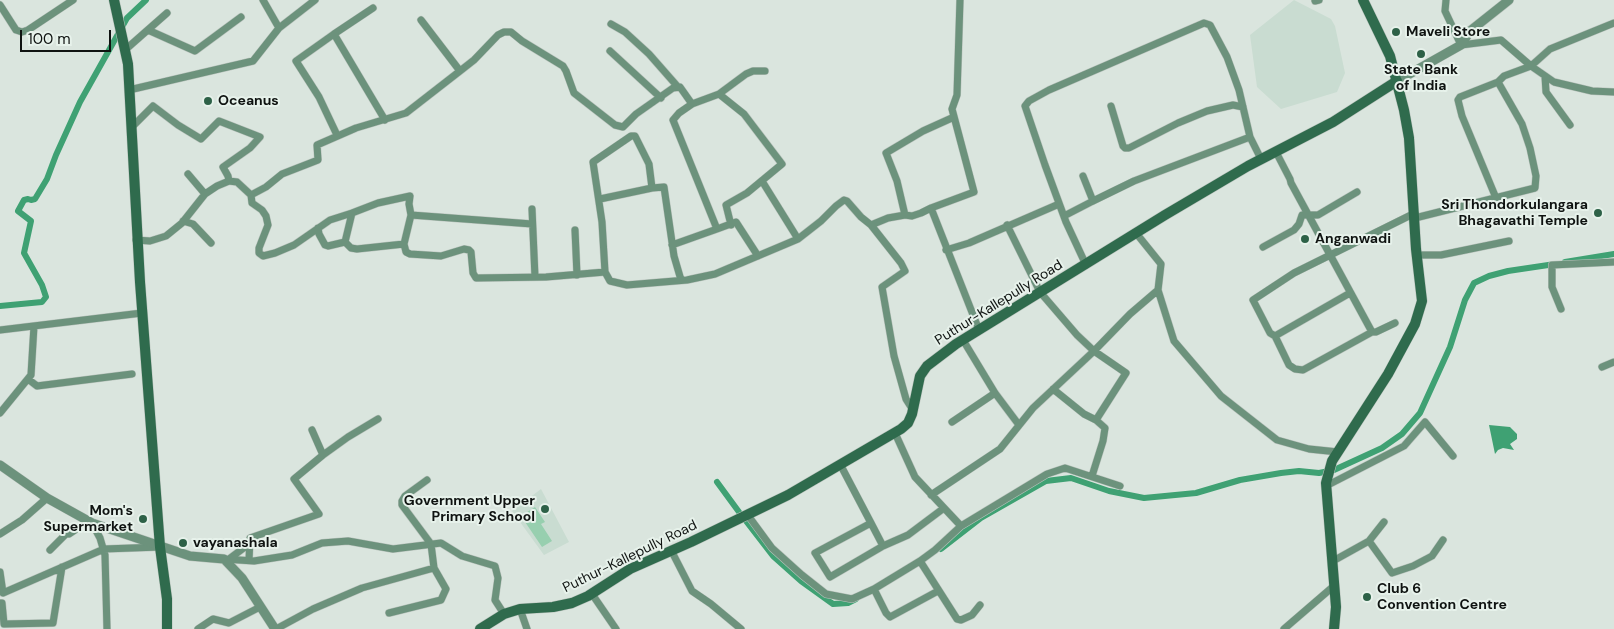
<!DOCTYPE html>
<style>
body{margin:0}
#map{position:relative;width:1614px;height:629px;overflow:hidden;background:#dae5de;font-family:"DM Sans",sans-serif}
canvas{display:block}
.scale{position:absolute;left:20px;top:30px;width:91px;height:22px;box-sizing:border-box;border:2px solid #0f1311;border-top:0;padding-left:6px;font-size:15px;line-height:18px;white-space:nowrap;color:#0f1311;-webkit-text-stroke:4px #e7f2eb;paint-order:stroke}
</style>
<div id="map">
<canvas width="1614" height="629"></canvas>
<div class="scale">100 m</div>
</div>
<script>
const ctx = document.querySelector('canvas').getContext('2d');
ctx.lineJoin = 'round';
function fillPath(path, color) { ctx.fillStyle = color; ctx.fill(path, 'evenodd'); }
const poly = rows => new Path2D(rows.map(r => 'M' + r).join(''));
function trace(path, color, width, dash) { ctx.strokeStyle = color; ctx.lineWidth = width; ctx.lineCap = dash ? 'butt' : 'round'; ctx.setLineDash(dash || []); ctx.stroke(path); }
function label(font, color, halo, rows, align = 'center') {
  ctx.font = font + ' "DM Sans",sans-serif'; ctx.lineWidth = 4; ctx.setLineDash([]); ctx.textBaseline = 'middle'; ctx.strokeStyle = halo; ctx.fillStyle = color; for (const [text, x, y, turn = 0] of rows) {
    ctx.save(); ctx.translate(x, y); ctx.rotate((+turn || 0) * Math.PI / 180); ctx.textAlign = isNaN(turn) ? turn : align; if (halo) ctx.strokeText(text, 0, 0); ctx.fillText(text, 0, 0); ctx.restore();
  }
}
const built = poly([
 [1294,0,1331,19,1335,26,1345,73,1337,92,1281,109,1257,87,1250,35],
 [541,489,569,542,544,555,512,511]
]);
const green = poly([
 [535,507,545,522,541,524,552,541,542,547,521,516]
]);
const water = poly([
 [1489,425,1510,427,1517,434,1517,439,1510,444,1514,450,1503,448,1498,450,1495,454]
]);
const canal = poly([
 [1565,262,1614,254],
 [0,306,42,302,46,297,42,285,24,253,31,221,18,211,24,200,28,199,31,200,35,199,47,179,56,155,80,102,127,18,146,0],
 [717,482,739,512],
 [746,521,773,556,801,581,833,604,848,603,856,599],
 [941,549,981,518,1046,481,1071,478,1109,491,1144,498,1196,493,1240,480,1281,473,1299,471,1319,473,1334,470,1382,448,1402,434,1420,413,1450,347,1465,300,1474,283,1489,276,1508,271,1555,264]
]);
const minor = poly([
 [263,0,279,28],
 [960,0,957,95,952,109,974,192,931,208,979,330],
 [1446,0,1445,11,1461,45,1501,40,1531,66,1554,82,1592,91,1614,92],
 [1315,1,1319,0],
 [0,5,16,30,22,32,28,30,73,0],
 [421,20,460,71],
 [611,24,625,32,649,54,678,87],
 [148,30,195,51,241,17],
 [334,34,373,8],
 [125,50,167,13],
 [610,51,661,98],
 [1545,76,1546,92,1570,125],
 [129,90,253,61,279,28,315,0],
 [719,94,746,74,753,71,765,71],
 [1111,106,1123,146,1125,148,1129,148,1178,123,1207,111,1233,105,1243,107],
 [131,128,153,106,178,125,201,139,219,121,260,137,250,148,223,167,228,176,229,181],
 [337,135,319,97,296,61,334,34,385,120],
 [1276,152,1290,179,1291,183,1372,332],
 [188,174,205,194],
 [762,181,798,239],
 [251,195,252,203,262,210,266,216,268,225,259,248,259,253,263,256,275,253,294,245,330,220,352,213,345,242],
 [1496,198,1462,116,1458,100,1460,97,1498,82,1504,76,1531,66,1550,49,1614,23],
 [600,199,652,188],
 [1093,201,1134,181,1250,137],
 [532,209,535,277],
 [352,213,378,203,410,196,409,204,411,215],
 [905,215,897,181,886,153,923,131,954,117],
 [1064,216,1093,201,1083,176],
 [1415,218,1535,188,1536,176,1530,148,1522,124,1498,82],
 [183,221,193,224,211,243],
 [871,225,901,263,905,271,882,287,894,356,906,399,913,410],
 [1007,225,1040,292,1077,335,1094,351,1126,373,1096,420],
 [318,228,319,234,325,245,328,246,345,242,351,248,357,249,404,244,411,215,532,224],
 [717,229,736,222,758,256],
 [575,230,577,275],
 [1136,233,1161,264,1158,290,1174,341,1221,396,1277,440,1309,449,1338,452],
 [136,240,150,241,166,236,182,223,205,194,217,186,229,181,237,182,251,195,266,187,282,174,318,160,317,145,356,128,406,113,460,71,474,60,498,35,504,32,511,32,522,41,563,66,566,71,574,93,615,125,623,127,636,114,673,88,680,87,692,104],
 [404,244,406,252,410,254,441,256,464,249,469,250,471,252,473,273,476,278,546,277,605,272,610,281,627,285,687,280,715,274,798,239,821,221,836,206,844,200,847,201,861,217,871,225,888,218,905,215,912,216,921,213,931,208],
 [672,245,717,229,673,120,679,113,692,104,719,94,744,114,782,164,747,193,726,205,731,225],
 [1263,247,1294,230,1299,224,1302,215,1318,215,1357,192],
 [946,250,969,243,1059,204],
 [1417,255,1441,255,1509,241],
 [1086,265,1066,222,1045,165,1025,106,1029,101,1049,90,1204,23,1210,25,1227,57,1239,90,1250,137,1261,159],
 [605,272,602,222,593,162,631,136,635,136,649,164,652,188,664,187,674,256,681,280],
 [1561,309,1552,287,1552,265,1614,262],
 [1395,323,1376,332,1372,332,1303,370,1295,369,1289,365,1275,336,1270,333,1253,300,1294,273,1415,213],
 [0,330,142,313],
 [1275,336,1350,293],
 [963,340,995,393,1019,425],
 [1602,367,1614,362],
 [28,379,37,386,132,374],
 [1053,389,1084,414,1096,420,1105,428,1103,441,1092,476],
 [0,413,31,375,34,326],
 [952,422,995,393],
 [895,433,915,477,961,526],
 [323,455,348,437,378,419],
 [840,464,871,523,883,546,830,577,815,553,871,523],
 [1326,486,1404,446,1425,422,1453,456],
 [931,495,1000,449,1033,408,1094,351,1130,314,1158,290],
 [747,514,772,548,802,575,826,594,852,599,874,589,920,561,935,550,961,526,1047,474,1065,468,1120,486],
 [92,523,100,538,105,555,107,629],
 [0,534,22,520,47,498],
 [1369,541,1392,573,1413,566,1432,556,1443,540],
 [883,546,908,535,944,508],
 [50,550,66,534,69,534,81,526,87,520],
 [671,550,692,591,711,604,741,629],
 [224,559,254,561,292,555,322,543,348,541,393,549,441,543,462,556,495,566,498,578,495,600,504,614],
 [229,559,249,544],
 [249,560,250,538,319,514,294,479,323,455,312,430],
 [920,561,957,619,961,620,972,615,980,605],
 [1333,561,1369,541,1384,522],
 [0,572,3,593,104,549,160,547],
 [874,589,886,613,890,617,938,591],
 [592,594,616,629],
 [0,603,2,603,4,624,53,623,62,567],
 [520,609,527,629],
 [389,613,441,600,446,589,434,568],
 [198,629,213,619,229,623,260,607],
 [276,629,313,609,362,588,434,568,431,544,402,505,402,501,405,496,427,480],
 [1284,629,1335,585]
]);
const tertiary = poly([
 [1397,81,1461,45,1470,31,1509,0],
 [0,465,47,498,92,523,190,556,224,559,242,578,275,629]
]);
const secondary = poly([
 [114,0,128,64,140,282,160,547,167,599,167,629],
 [480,629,504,614,520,609,553,607,572,603,588,596,630,569,691,542,788,495,901,429,908,423,912,414,920,376,927,366,956,344,1165,215,1248,166,1333,122,1397,81],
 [1334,629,1336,607,1326,483,1332,461,1388,374,1415,324,1422,301,1416,249,1409,138,1404,110,1390,56,1363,0]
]);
const markers = [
 [1396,32,5,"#2d6147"],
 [1421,54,5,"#2d6147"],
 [208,101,5,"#2d6147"],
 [1598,213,5,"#2d6147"],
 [1305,239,5,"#2d6147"],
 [545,509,5,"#2d6147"],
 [143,519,5,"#2d6147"],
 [183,543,5,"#2d6147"],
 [1367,597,5,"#2d6147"]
];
const poiNames = [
 ["Maveli Store",1406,32],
 ["State Bank",1421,70,"center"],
 ["of India",1421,86,"center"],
 ["Oceanus",218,101],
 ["Sri Thondorkulangara",1588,205,"right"],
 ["Bhagavathi Temple",1588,221,"right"],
 ["Anganwadi",1315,239],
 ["Government Upper",535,501,"right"],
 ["Primary School",535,517,"right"],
 ["Mom's",133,511,"right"],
 ["Supermarket",133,527,"right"],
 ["vayanashala",193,543],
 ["Club 6",1377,589],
 ["Convention Centre",1377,605]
];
const streetNames = [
 ["Puthur-Kallepully Road",999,303,-32],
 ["Puthur-Kallepully Road",630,557,-26]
];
fillPath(built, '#c9dcd1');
fillPath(green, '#97cfaf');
fillPath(water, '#3fa173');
trace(canal, '#3fa173', 6);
trace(minor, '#bac3bd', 8);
trace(tertiary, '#bac3bd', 10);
trace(secondary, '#bac3bd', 11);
trace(minor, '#6c927c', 7);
trace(tertiary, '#6c927c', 9);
trace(secondary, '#2f6b4d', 10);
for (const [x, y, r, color] of markers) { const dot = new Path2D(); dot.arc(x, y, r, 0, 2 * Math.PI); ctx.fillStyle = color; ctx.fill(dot); trace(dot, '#e7f2eb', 2); }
label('bold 14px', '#0f1311', '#e7f2eb', poiNames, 'left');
label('14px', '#0f1311', '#e7f2eb', streetNames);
</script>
